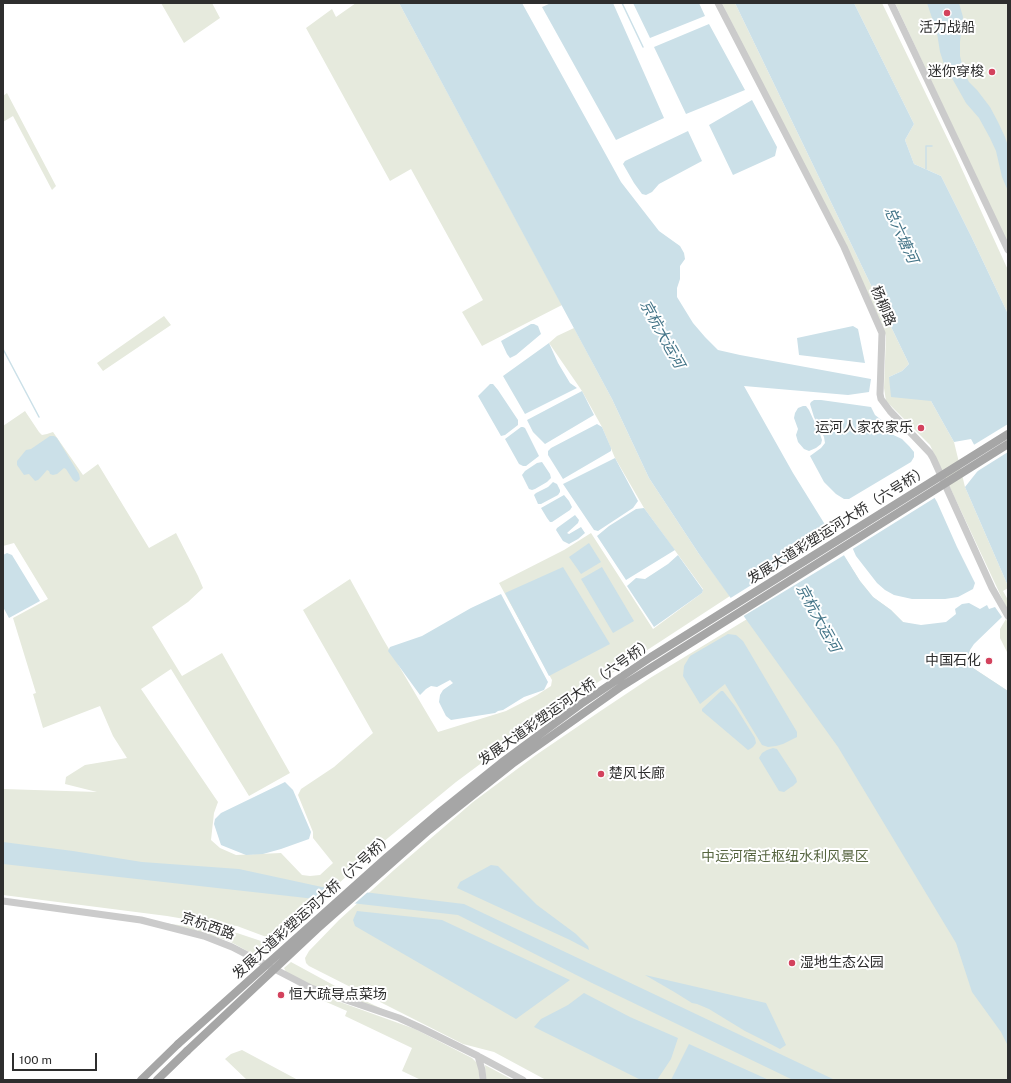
<!DOCTYPE html>
<meta charset="utf-8">
<style>
body{margin:0}
#map{position:relative;width:1011px;height:1083px;overflow:hidden;background:#fff;font-family:"Public Sans",sans-serif}
canvas{display:block}
.frame{position:absolute;inset:0;border:4px solid #2e2e2e;pointer-events:none}
.scale{position:absolute;left:12px;top:1053px;width:85px;height:18px;box-sizing:border-box;border:2px solid #2e2e2e;border-top:0;padding-left:5px;font-size:12px;line-height:14px;white-space:nowrap;color:#2e2e2e;-webkit-text-stroke:3px #fff;paint-order:stroke}
</style>
<div id="map">
<canvas width="1011" height="1083"></canvas>
<div class="frame"></div>
<div class="scale">100 m</div>
</div>
<script>
const ctx = document.querySelector('canvas').getContext('2d');
ctx.lineJoin = 'round';
function fillPath(path, color) { ctx.fillStyle = color; ctx.fill(path, 'evenodd'); }
const poly = rows => new Path2D(rows.map(r => 'M' + r).join(''));
function trace(path, color, width, dash) { ctx.strokeStyle = color; ctx.lineWidth = width; ctx.lineCap = dash ? 'butt' : 'round'; ctx.setLineDash(dash || []); ctx.stroke(path); }
function label(font, color, halo, rows, align = 'center') {
  ctx.font = font + ' "Public Sans","Noto Sans SC",sans-serif'; ctx.lineWidth = 4; ctx.setLineDash([]); ctx.textBaseline = 'middle'; ctx.strokeStyle = halo; ctx.fillStyle = color; for (const [text, x, y, turn = 0] of rows) {
    ctx.save(); ctx.translate(x, y); ctx.rotate((+turn || 0) * Math.PI / 180); ctx.textAlign = isNaN(turn) ? turn : align; if (halo) ctx.strokeText(text, 0, 0); ctx.fillText(text, 0, 0); ctx.restore();
  }
}
const green = poly([
 [161,3,212,3,220,18,184,43],
 [356,3,399,3,562,305,482,346,462,312,483,300,411,169,390,181,306,28,332,9,336,17],
 [722,3,735,3,909,364,902,371,889,377,931,401,954,442,965,487,1008,586,1008,588,1003,591,1008,600,1008,611,930,445,886,401,884,388,886,336,882,326],
 [854,3,882,3,955,154,1008,270,1008,314,972,238,941,176,914,164,905,140,914,124],
 [895,3,1008,3,1008,245],
 [7,93,56,186,52,190,13,116,3,122,3,96],
 [164,316,171,325,103,371,97,363],
 [574,328,612,399,649,478,699,554,730,596,534,724,456,782,377,847,334,888,277,941,237,926,208,923,167,916,3,895,3,789,97,792,65,784,66,777,85,765,127,758,113,736,100,706,43,728,33,694,36,693,13,618,48,599,14,543,3,546,3,426,25,411,39,432,42,435,47,434,53,432,83,475,98,464,149,548,176,533,198,576,203,588,188,602,152,627,182,676,222,653,290,773,249,796,171,669,141,689,218,802,214,813,211,840,220,848,236,855,281,853,302,875,310,876,320,875,333,863,313,838,313,832,298,795,301,789,334,767,373,733,303,610,350,579,383,639,438,732,506,711,537,695,551,686,552,680,499,583,564,550,591,533,653,629,702,593,703,589,644,508,615,458,602,427,582,391,549,343,557,336],
 [846,559,860,581,873,597,891,610,903,622,1008,691,1008,1080,546,1080,494,1052,463,1044,309,966,306,963,305,958,309,951,339,920,394,870,473,802,536,755,599,712,650,678],
 [1006,619,1008,623,1008,654,1000,638,1000,629],
 [164,923,237,933,261,941,272,947,260,958,229,941,192,930],
 [291,962,348,993,389,1012,314,987,286,972,284,968],
 [326,997,415,1029,464,1054,472,1058,476,1062,479,1067,479,1080,421,1080,402,1071,412,1048,345,1016,347,1011,324,1001],
 [242,1050,298,1080,247,1080,225,1059,231,1054],
 [485,1065,513,1080,486,1080]
]);
const water = poly([
 [399,3,522,3,621,182,659,231,680,246,684,253,685,259,680,266,680,279,677,288,677,297,693,323,705,337,718,350,740,355,871,379,869,392,848,395,744,386,793,473,860,581,873,597,891,610,903,622,921,625,946,622,956,614,955,609,962,604,969,603,980,609,987,605,989,609,995,607,1002,617,974,644,970,650,969,656,973,668,1008,691,1008,1046,1001,1032,972,992,956,943,838,747,699,554,649,478,612,399],
 [551,3,613,3,664,118,616,140,542,7],
 [633,3,699,3,705,16,650,38],
 [735,3,854,3,914,124,905,140,914,164,941,176,972,238,1008,314,1008,586,965,487,984,463,971,439,954,442,931,401,891,397,889,377,902,371,909,364],
 [927,3,959,3,963,17,960,42,960,56,964,72,969,82,977,90,990,107,998,122,1005,137,1008,146,1008,191,1002,177,996,151,990,138,979,118,966,103,944,64,940,52,937,33],
 [709,24,745,90,686,114,654,47],
 [752,100,777,147,775,156,733,175,709,125],
 [688,131,702,161,659,184,652,192,646,195,642,194,634,183,623,164,625,161],
 [531,324,534,324,538,326,541,334,516,355,510,358,507,354,501,341],
 [853,326,858,329,865,363,799,355,797,338],
 [549,343,558,363,570,383,577,388,525,414,503,376],
 [490,384,493,384,498,390,518,420,518,425,505,435,501,436,478,396],
 [582,391,594,415,545,444,533,432,527,420],
 [814,400,821,400,871,407,875,415,884,422,889,433,902,439,909,446,914,452,914,457,911,462,849,499,844,499,836,494,824,482,810,456,821,448,825,443,824,437,814,417,810,404,811,402],
 [803,406,806,406,809,410,820,434,822,440,821,444,816,448,809,451,804,449,798,442,796,435,798,429,794,418,795,413,798,408],
 [597,424,602,427,611,448,611,451,563,479,548,455,548,451,551,448],
 [521,427,523,427,525,428,539,456,526,466,523,466,519,464,505,439],
 [50,436,54,436,57,438,79,474,80,479,78,481,76,482,73,480,66,469,64,468,57,474,53,475,50,474,49,471,47,470,41,477,38,480,35,481,29,474,24,475,17,465,17,461,26,450,31,449],
 [615,458,638,501,633,508,598,531,594,530,563,484],
 [542,462,550,474,551,478,547,482,535,489,532,490,529,489,522,475,525,471,537,463],
 [924,480,937,502,957,547,975,583,973,589,958,597,945,599,912,599,894,595,885,590,877,583,856,556,845,531],
 [553,482,557,484,560,490,560,492,558,495,541,504,538,504,534,495,536,493,548,487],
 [564,495,569,501,572,507,570,510,552,522,550,522,547,518,541,508],
 [644,508,675,550,626,580,597,536,609,526,636,509],
 [575,515,579,520,578,523,567,533,569,534,581,527,585,533,578,539,569,544,563,541,556,530,557,528],
 [589,543,601,562,581,574,569,557],
 [7,553,12,555,40,601,9,618,3,607,3,555],
 [678,555,703,590,702,593,654,627,627,586,636,578,645,579,668,564],
 [563,567,610,644,549,676,505,593],
 [602,567,634,621,613,633,581,579],
 [501,594,548,682,544,690,524,697,503,710,498,711,495,713,451,720,446,716,439,702,440,695,443,690,453,683,450,680,437,687,431,686,426,689,420,695,388,651,390,647,422,636,471,608],
 [728,634,736,635,743,641,797,732,797,737,783,744,776,746,768,747,762,745,725,684,700,704,683,676,684,666,690,656],
 [721,691,723,691,735,706,755,738,756,743,753,747,750,749,748,750,702,711,702,709],
 [773,748,777,749,796,778,797,782,793,786,791,787,784,792,779,791,759,758,762,753,767,750],
 [285,782,293,790,311,832,309,839,281,849,263,854,246,855,221,845,214,824,215,819,221,813],
 [3,842,73,851,142,862,239,869,322,887,464,904,835,1080,793,1080,592,983,458,915,3,864],
 [491,865,498,866,537,905,576,934,588,946,589,950,570,940,457,888,460,882],
 [357,911,442,920,570,980,516,1019,355,926,353,920],
 [645,975,766,1003,786,1045,780,1049,759,1038,745,1031,709,1009,697,1004,692,1003,676,993],
 [584,993,630,1017,678,1038,671,1059,657,1080,641,1080,534,1027,541,1019,568,1005],
 [689,1044,769,1080,671,1080]
]);
const pier = poly([
 [1008,424,1008,452,973,474,981,463,972,446],
 [923,478,925,479,936,497,851,550,843,532,846,526],
 [833,534,846,554,742,617,729,599],
 [339,887,369,891,353,905,323,902]
]);
const stream = poly([
 [622,3,643,47],
 [926,169,926,146,932,146],
 [3,349,39,417]
]);
const minor = poly([
 [718,3,844,247,882,333,880,394,881,399,890,411,930,453,933,458,992,588,1008,616],
 [891,3,1008,250],
 [3,901,141,920,204,936,232,947,311,988,399,1018,421,1028,478,1056,523,1080],
 [478,1056,482,1070,483,1080]
]);
const major = poly([
 [141,1080,178,1044],
 [157,1080,187,1051]
]);
const majorBridge = poly([
 [178,1044,387,857,441,811,501,763,581,704,651,657,1008,434],
 [187,1051,317,929,429,830,512,764,622,686,1008,444]
]);
const markers = [
 [947,13,4,"#d3425d"],
 [992,72,4,"#d3425d"],
 [921,428,4,"#d3425d"],
 [989,661,4,"#d3425d"],
 [601,774,4,"#d3425d"],
 [792,963,4,"#d3425d"],
 [281,995,4,"#d3425d"]
];
const poiNames = [
 ["活力战船",947,28,"center"],
 ["迷你穿梭",984,72],
 ["运河人家农家乐",913,428],
 ["中国石化",981,661],
 ["楚风长廊",609,774,"left"],
 ["湿地生态公园",800,963,"left"],
 ["恒大疏导点菜场",289,995,"left"]
];
const streetNames = [
 ["杨柳路",883,306,67],
 ["发展大道彩塑运河大桥（六号桥）",838,525,-32],
 ["发展大道彩塑运河大桥（六号桥）",566,702,-35],
 ["发展大道彩塑运河大桥（六号桥）",313,906,-42],
 ["京杭西路",208,926,19]
];
const parkNames = [
 ["中运河宿迁枢纽水利风景区",785,857]
];
const waterNames = [
 ["总六塘河",901,235,66],
 ["京杭大运河",662,334,61],
 ["京杭大运河",818,618,61]
];
fillPath(green, '#e6eadd');
fillPath(water, '#cbe0e8');
fillPath(pier, '#fff');
trace(stream, '#cbe0e8', 1.5);
trace(minor, '#cbcbcb', 7);
trace(major, '#a6a6a6', 8);
trace(majorBridge, '#a6a6a6', 8);
for (const [x, y, r, color] of markers) { const dot = new Path2D(); dot.arc(x, y, r, 0, 2 * Math.PI); ctx.fillStyle = color; ctx.fill(dot); trace(dot, '#fff', 1.5); }
label('14px', '#2e2e2e', '#fff', poiNames, 'right');
label('14px', '#2e2e2e', '#fff', streetNames);
label('14px', '#566540', '#fff', parkNames);
label('italic 15px', '#447588', '#fff', waterNames);
</script>
